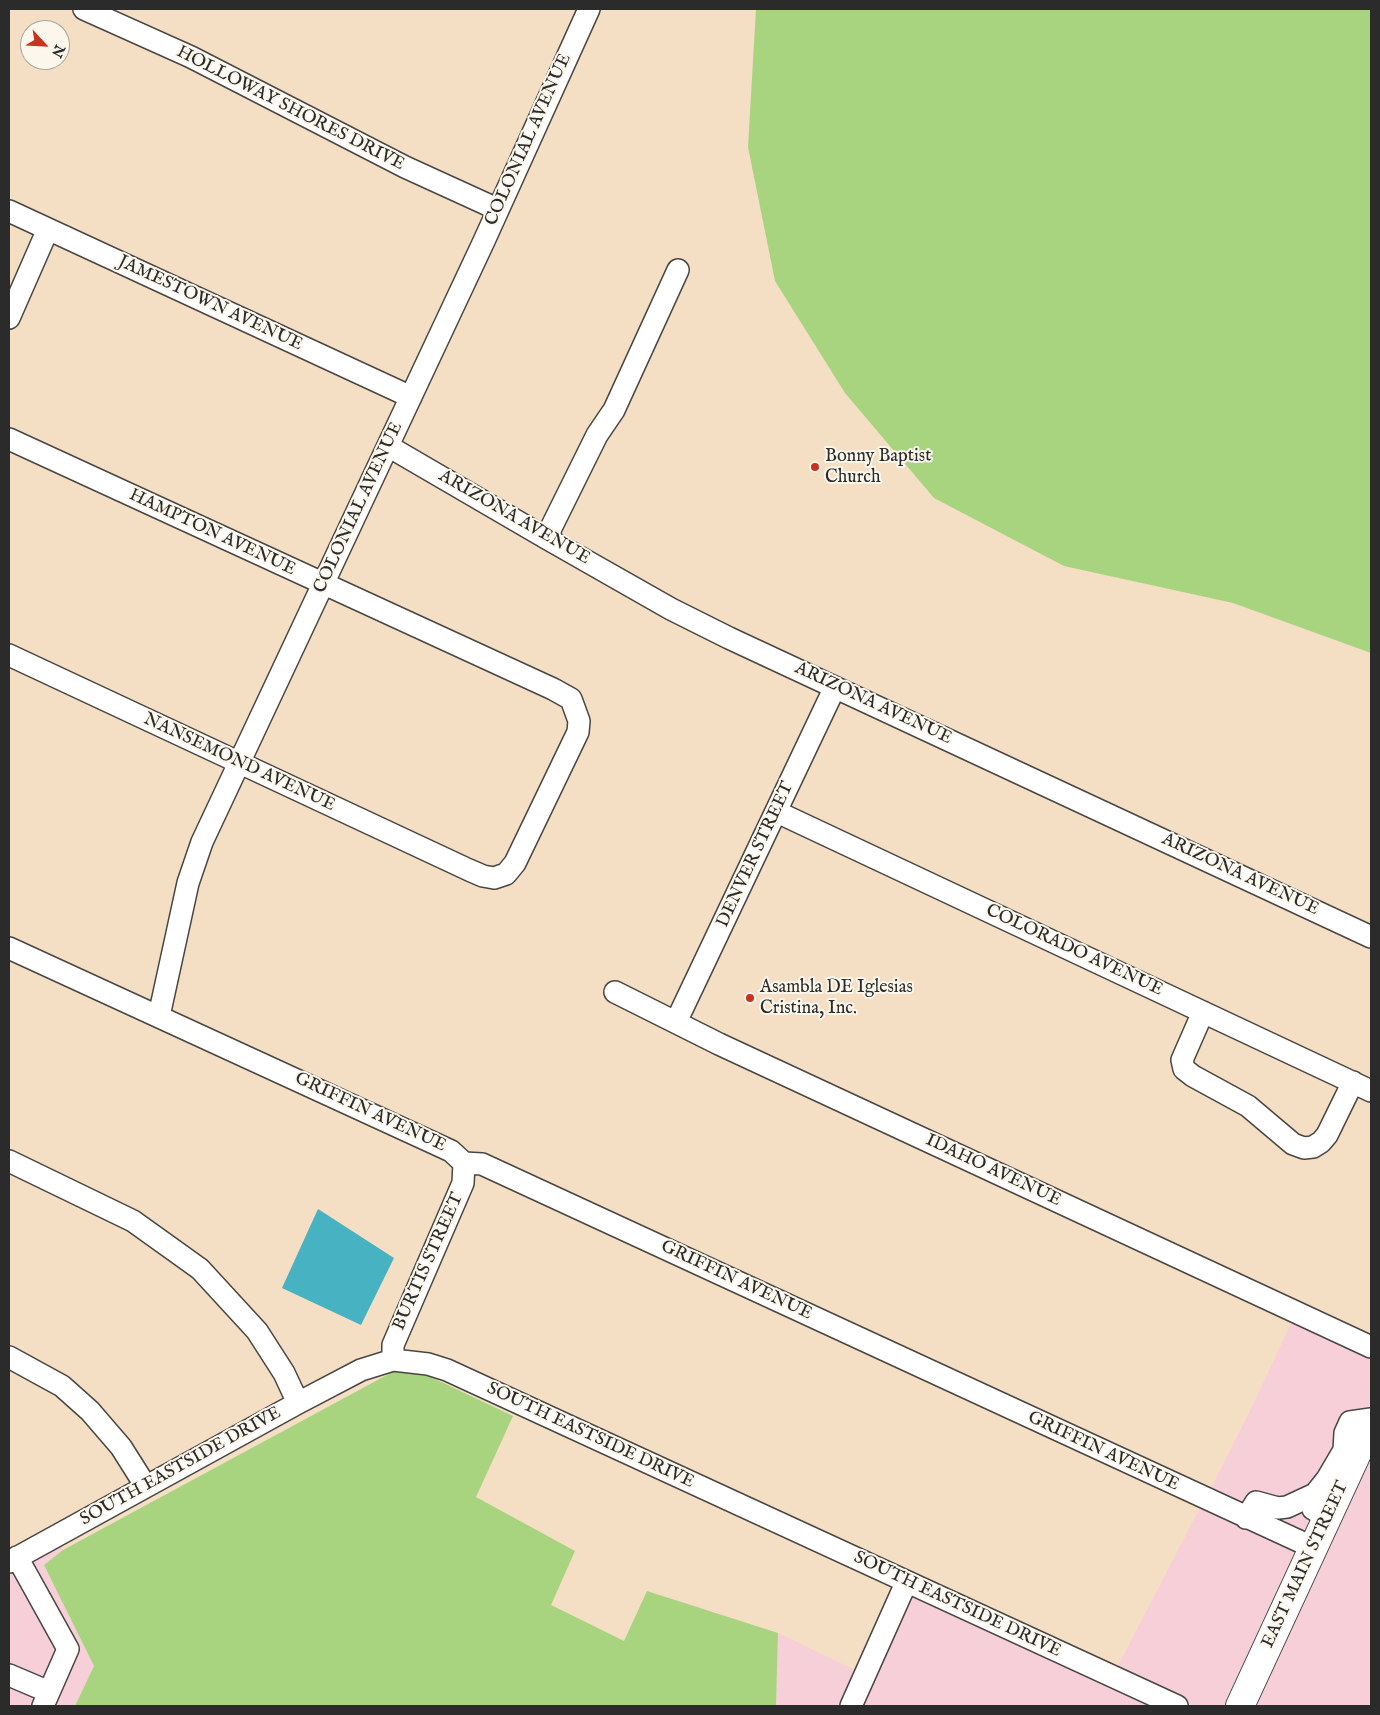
<!DOCTYPE html>
<style>
body{margin:0}
#map{position:relative;width:1380px;height:1715px;overflow:hidden;background:#f4dec4;font-family:"IM FELL English",serif}
canvas{display:block}
.frame{position:absolute;inset:0;border:10px solid #2b2b2b;pointer-events:none}
.north{position:absolute;left:20px;top:20px;width:50px;height:50px;box-sizing:border-box;background:#fbf7ec;border:1px solid #a8a59f;border-radius:50%;rotate:115deg;font-size:14px;font-weight:700;line-height:20px;text-align:center;color:#2b2b2b}
.north::after{content:'';display:block;margin:auto;width:18px;height:22px;background:#c8321e;clip-path:polygon(50% 0,100% 100%,50% 72%,0 100%)}
</style>
<div id="map">
<canvas width="1380" height="1715"></canvas>
<div class="frame"></div>
<div class="north">N</div>
</div>
<script>
const ctx = document.querySelector('canvas').getContext('2d');
ctx.lineJoin = 'round';
function fillPath(path, color) { ctx.fillStyle = color; ctx.fill(path, 'evenodd'); }
const poly = rows => new Path2D(rows.map(r => 'M' + r).join(''));
function trace(path, color, width, dash) { ctx.strokeStyle = color; ctx.lineWidth = width; ctx.lineCap = dash ? 'butt' : 'round'; ctx.setLineDash(dash || []); ctx.stroke(path); }
function label(font, color, halo, rows, align = 'center') {
  ctx.font = font + ' "IM FELL English",serif'; ctx.lineWidth = 4; ctx.setLineDash([]); ctx.textBaseline = 'middle'; ctx.strokeStyle = halo; ctx.fillStyle = color; for (const [text, x, y, turn = 0] of rows) {
    ctx.save(); ctx.translate(x, y); ctx.rotate((+turn || 0) * Math.PI / 180); ctx.textAlign = isNaN(turn) ? turn : align; if (halo) ctx.strokeText(text, 0, 0); ctx.fillText(text, 0, 0); ctx.restore();
  }
}
const built = poly([
 [1293,1319,1371,1355,1371,1402,1310,1538,1209,1492,1254,1403],
 [1371,1444,1371,1706,1250,1706],
 [1201,1506,1303,1552,1231,1706,1195,1706,919,1580,1118,1666],
 [58,1543,63,1550,44,1565,94,1666,75,1706,9,1706,9,1571],
 [911,1594,1158,1706,860,1706],
 [778,1633,857,1671,841,1706,776,1706]
]);
const green = poly([
 [756,9,1371,9,1371,653,1233,603,1064,566,934,498,845,393,775,281,748,147],
 [398,1369,418,1371,513,1416,476,1497,575,1551,551,1605,624,1641,647,1591,778,1633,776,1706,75,1706,94,1666,44,1565,63,1550]
]);
const water = poly([
 [318,1209,394,1258,361,1325,282,1288]
]);
const minor = poly([
 [84,9,191,57,405,167,497,209],
 [9,211,411,397],
 [9,318,48,229],
 [9,439,553,689,571,699,579,721,578,732,515,863,506,874,494,878,483,876,469,870,9,655],
 [388,446,546,538,671,609,729,638,1371,937],
 [546,538,597,435,614,410,678,270],
 [777,812,1371,1091],
 [9,948,451,1151,464,1163,482,1164,1314,1548],
 [615,992,719,1044,1371,1347],
 [1203,1012,1182,1060,1184,1069,1193,1076,1248,1106,1293,1144,1304,1148,1313,1147,1321,1142,1327,1135,1353,1082],
 [159,1016,188,883,202,842,484,241,589,9],
 [676,1022,835,687],
 [9,1161,133,1221,200,1269,257,1331,284,1373,298,1403],
 [9,1357,62,1386,90,1411,121,1447,145,1485],
 [393,1360,393,1345,463,1183,464,1163],
 [1246,1518,1256,1502,1278,1508,1287,1507,1315,1494],
 [1328,1518,1313,1509,1312,1502,1315,1494,1327,1479,1344,1450,1345,1433,1350,1422,1371,1419],
 [17,1557,68,1649,43,1706],
 [9,1562,298,1403,361,1370,393,1360,428,1364,447,1370,1177,1706],
 [9,1675,49,1692],
 [851,1706,906,1583]
]);
const major = poly([
 [1240,1706,1371,1423]
]);
const markers = [
 [815,467,5,"#c8321e"],
 [750,998,5,"#c8321e"]
];
const streetNames = [
 ["HOLLOWAY SHORES DRIVE",290,109,27],
 ["COLONIAL AVENUE",529,140,-66],
 ["JAMESTOWN AVENUE",210,304,25],
 ["COLONIAL AVENUE",359,508,-65],
 ["ARIZONA AVENUE",514,518,30],
 ["HAMPTON AVENUE",212,533,25],
 ["ARIZONA AVENUE",873,704,25],
 ["NANSEMOND AVENUE",239,763,25],
 ["DENVER STREET",756,855,-65],
 ["ARIZONA AVENUE",1240,875,25],
 ["COLORADO AVENUE",1074,951,25],
 ["GRIFFIN AVENUE",370,1113,25],
 ["IDAHO AVENUE",993,1171,25],
 ["BURTIS STREET",429,1262,-66],
 ["GRIFFIN AVENUE",736,1281,25],
 ["SOUTH EASTSIDE DRIVE",590,1436,25],
 ["GRIFFIN AVENUE",1103,1452,25],
 ["SOUTH EASTSIDE DRIVE",181,1467,-29],
 ["EAST MAIN STREET",1306,1565,-65],
 ["SOUTH EASTSIDE DRIVE",957,1605,25]
];
const poiNames = [
 ["Bonny Baptist",825,457],
 ["Church",825,478],
 ["Asambla DE Iglesias",760,988],
 ["Cristina, Inc.",760,1009]
];
fillPath(built, '#f6cfd8');
fillPath(green, '#a8d480');
fillPath(water, '#46b2c2');
trace(minor, '#494642', 24);
trace(major, '#494642', 30);
trace(minor, '#fff', 21);
trace(major, '#fff', 28);
for (const [x, y, r, color] of markers) { const dot = new Path2D(); dot.arc(x, y, r, 0, 2 * Math.PI); ctx.fillStyle = color; ctx.fill(dot); trace(dot, '#fbf7ec', 2); }
label('18px', '#2b2b2b', '#fbf7ec', streetNames);
label('18px', '#2b2b2b', '#fbf7ec', poiNames, 'left');
</script>
